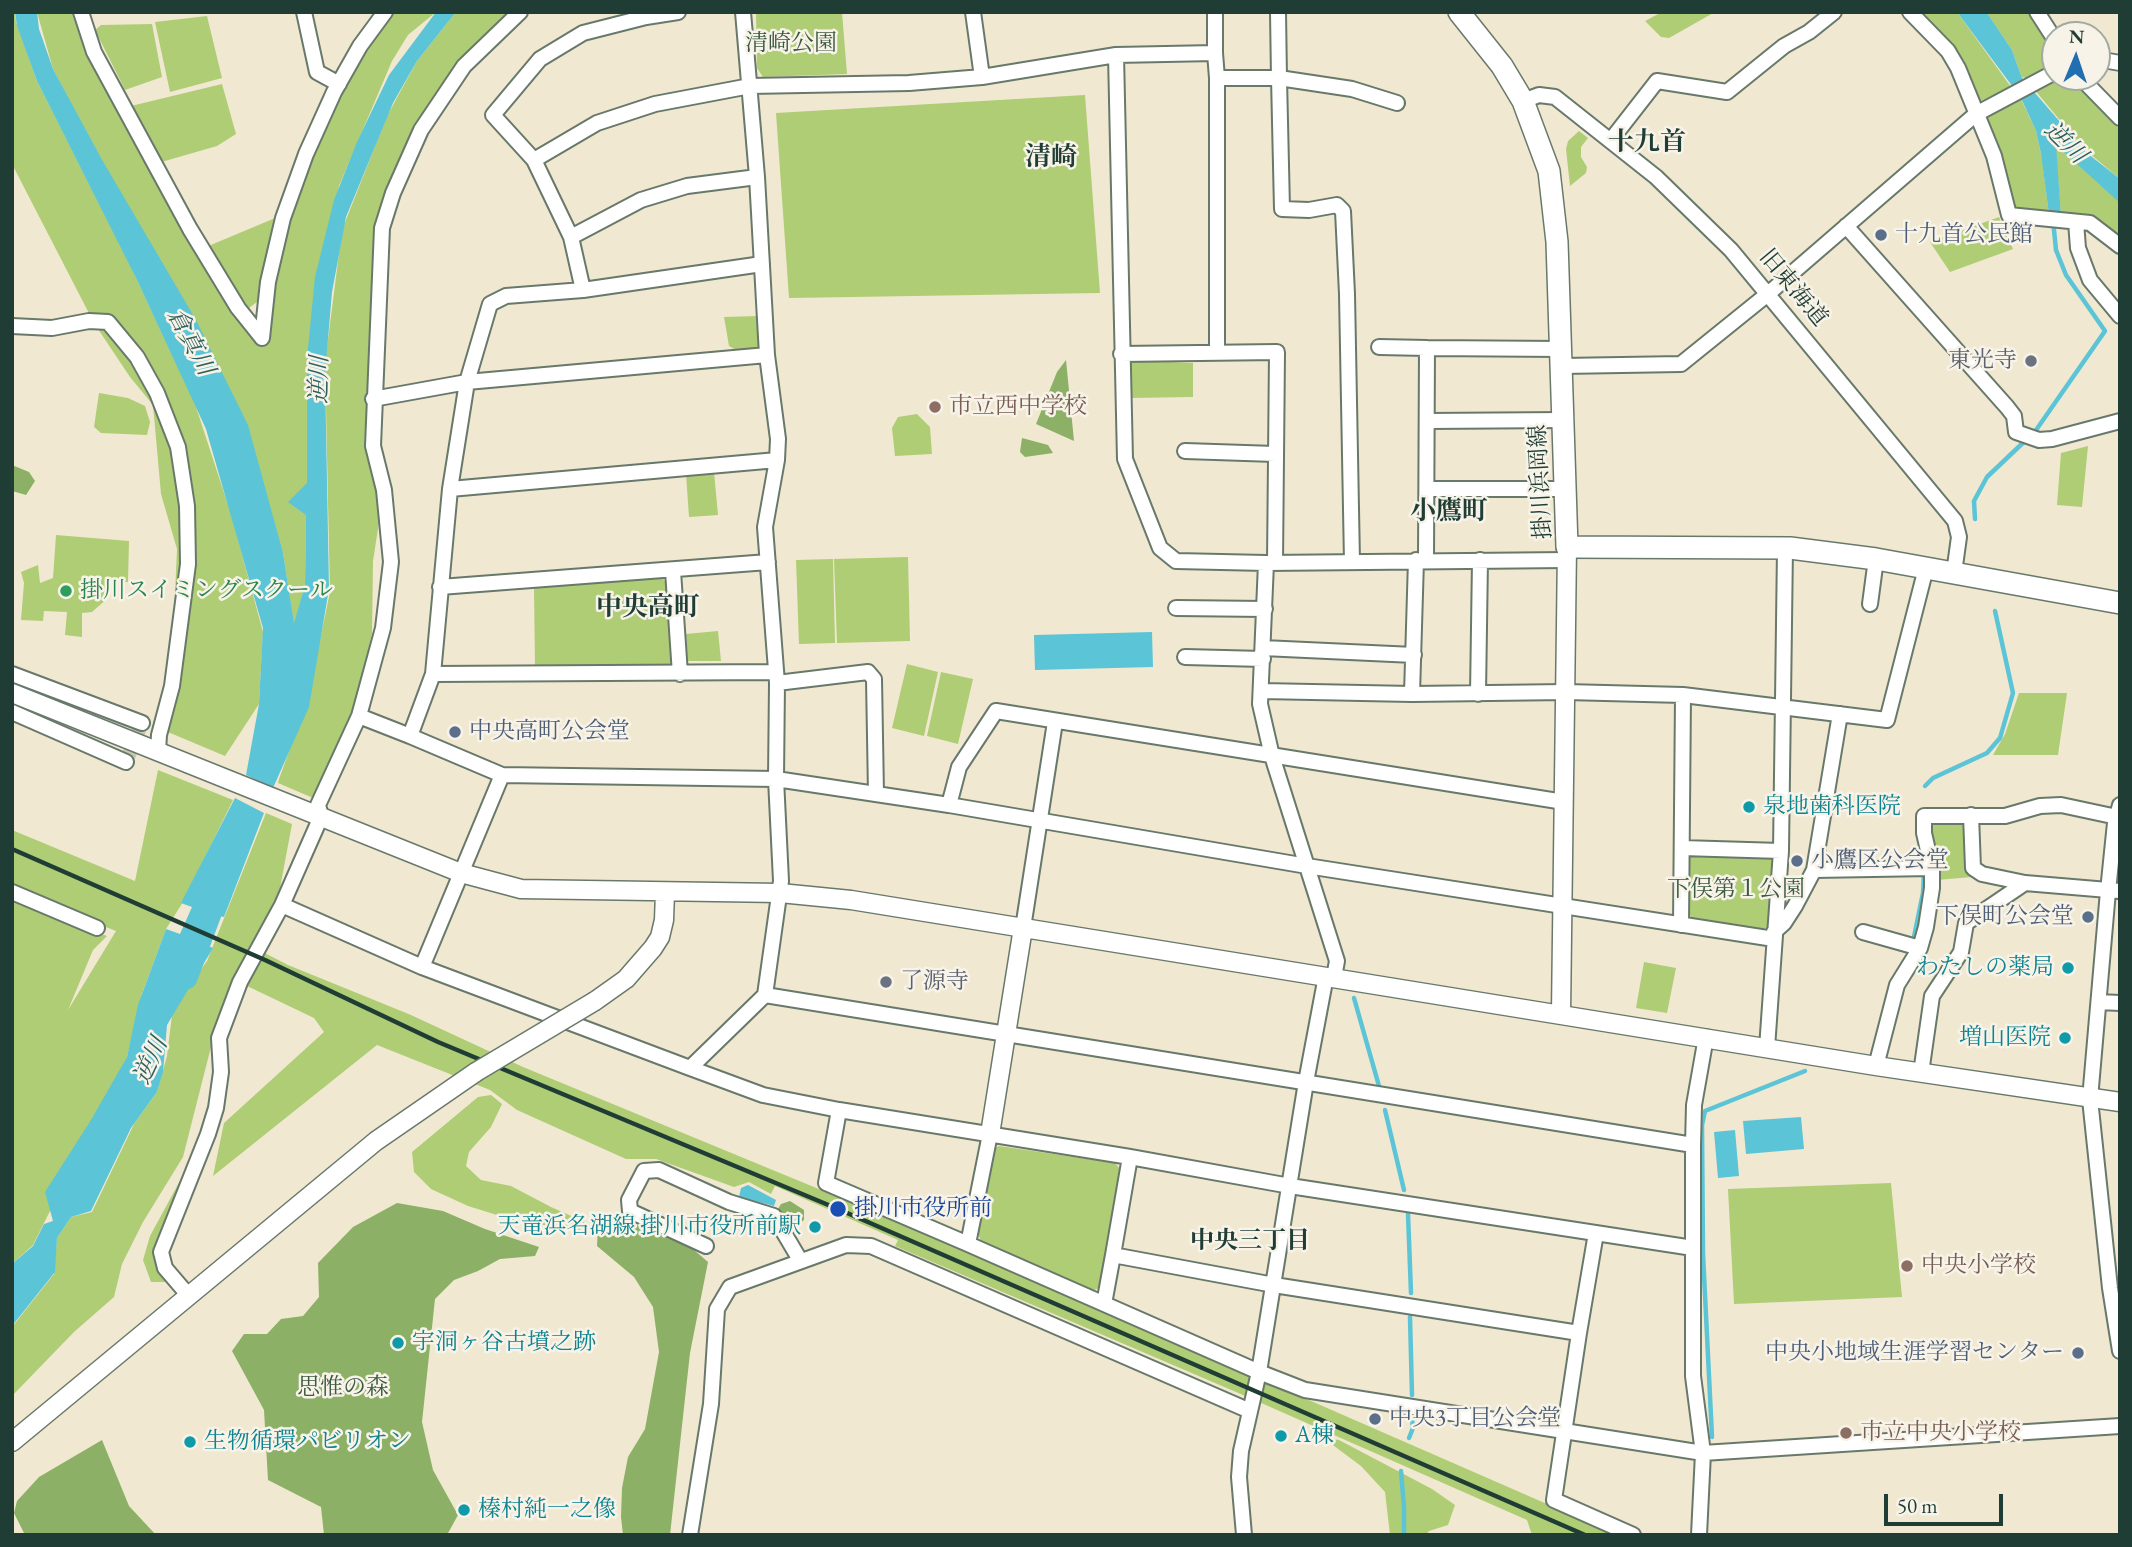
<!DOCTYPE html>
<meta charset="utf-8">
<style>
body{margin:0}
#map{position:relative;width:2132px;height:1547px;overflow:hidden;background:#f1e8d1;font-family:"EB Garamond",serif}
canvas{display:block}
.frame{position:absolute;inset:0;border:14px solid #1f3d34;pointer-events:none}
.north{position:absolute;left:2041px;top:21px;width:70px;height:70px;box-sizing:border-box;background:#f7f3e8;border:2px solid #a1aaa0;border-radius:50%;rotate:2deg;font-size:19px;font-weight:700;line-height:28px;text-align:center;color:#1f3d34}
.north::after{content:'';display:block;margin:auto;width:24px;height:32px;background:#1f6fb2;clip-path:polygon(50% 0,100% 100%,50% 72%,0 100%)}
.scale{position:absolute;left:1884px;top:1494px;width:119px;height:32px;box-sizing:border-box;border:4px solid #1f3d34;border-top:0;padding-left:9px;font-size:21px;line-height:24px;white-space:nowrap;color:#1f3d34;-webkit-text-stroke:5px #f7f3e8;paint-order:stroke}
</style>
<div id="map">
<canvas width="2132" height="1547"></canvas>
<div class="frame"></div>
<div class="north">N</div>
<div class="scale">50 m</div>
</div>
<script>
const ctx = document.querySelector('canvas').getContext('2d');
ctx.lineJoin = 'round';
function fillPath(path, color) { ctx.fillStyle = color; ctx.fill(path, 'evenodd'); }
const poly = rows => new Path2D(rows.map(r => 'M' + r).join(''));
function trace(path, color, width, dash) { ctx.strokeStyle = color; ctx.lineWidth = width; ctx.lineCap = dash ? 'butt' : 'round'; ctx.setLineDash(dash || []); ctx.stroke(path); }
function label(font, color, halo, rows, align = 'center') {
  ctx.font = font + ' "EB Garamond","Noto Serif JP",serif'; ctx.lineWidth = 5; ctx.setLineDash([]); ctx.textBaseline = 'middle'; ctx.strokeStyle = halo; ctx.fillStyle = color; for (const [text, x, y, turn = 0] of rows) {
    ctx.save(); ctx.translate(x, y); ctx.rotate((+turn || 0) * Math.PI / 180); ctx.textAlign = isNaN(turn) ? turn : align; if (halo) ctx.strokeText(text, 0, 0); ctx.fillText(text, 0, 0); ctx.restore();
  }
}
const green = poly([
 [12,12,15,12,16,22,37,81,131,267,194,401,231,514,263,632,259,704,225,756,156,727,173,641,177,549,161,494,153,405,130,377,94,323,12,164],
 [37,12,81,12,206,247,280,216,257,302,249,308,237,303,262,337,267,291,311,143,385,12,436,12,408,35,392,61,339,186,306,515,305,585,294,625,283,553,84,129,53,69],
 [456,12,513,12,428,118,381,226,373,369,384,490,373,561,372,633,355,710,313,798,278,783,279,779,307,702,330,592,325,363,342,230,387,116,417,61],
 [756,12,842,12,847,74,763,77,757,68],
 [1662,12,1715,12,1669,38,1661,37,1645,21],
 [1917,12,1957,12,2011,87,1978,102],
 [1986,12,2027,12,2055,56,2055,77,2071,77,2120,124,2120,179,2083,148,2024,77,2022,78,2012,50],
 [207,16,222,78,170,92,155,22],
 [152,24,162,77,125,90,95,30,101,25],
 [222,84,236,134,217,146,158,163,131,106],
 [1085,95,1100,293,789,298,776,113],
 [2021,99,2036,131,2042,159,2049,214,2021,212,2013,207,1999,145,1986,116],
 [1579,131,1588,138,1581,147,1581,157,1587,167,1586,173,1570,186,1566,149,1568,141],
 [2055,144,2120,201,2120,240,2061,216],
 [1999,217,2013,249,1950,272,1930,242],
 [759,316,762,341,759,347,736,350,729,346,724,317],
 [1127,360,1193,363,1193,397,1129,398],
 [99,393,128,398,145,406,150,422,147,435,101,433,94,427],
 [917,414,930,427,932,454,895,456,892,428,898,417],
 [2088,446,2082,507,2057,505,2061,453],
 [714,472,718,515,689,517,686,474],
 [56,535,129,541,128,582,110,581,108,598,92,612,82,613,82,637,65,635,67,612,44,611,43,621,21,620,24,583,21,572,38,565,40,583,53,578],
 [908,557,910,641,837,643,834,559],
 [833,559,835,643,799,644,796,560],
 [661,577,667,583,672,661,667,667,535,667,534,588],
 [718,631,721,661,687,661,686,634],
 [907,664,938,672,924,736,892,728],
 [941,672,973,679,958,744,927,736],
 [2019,693,2067,693,2058,755,1993,755,2005,734],
 [158,770,233,800,183,902,166,929,142,994,127,1057,33,1245,12,1264,12,899,107,936,93,950,68,1010,116,931,12,890,12,830,135,881],
 [266,813,292,824,280,888,253,947,288,965,411,1015,523,1067,940,1239,1618,1535,1532,1535,1527,1520,1243,1395,895,1246,898,1240,775,1186,771,1194,749,1182,734,1187,656,1159,626,1159,517,1110,490,1090,377,1045,213,1176,224,1123,324,1032,314,1018,245,985,212,1043,183,1157,143,1222,122,1264,114,1297,74,1332,12,1396,12,1327,54,1274,57,1238,71,1217,92,1212,134,1124,157,1092,167,1056,173,1007,207,961],
 [1969,819,1972,877,1937,880,1928,820],
 [1693,853,1769,855,1774,861,1768,927,1763,929,1692,920,1689,912,1689,857],
 [1644,962,1676,968,1667,1013,1636,1008],
 [491,1095,502,1104,491,1127,469,1152,466,1166,481,1180,511,1186,551,1207,587,1223,579,1231,560,1226,526,1224,468,1206,431,1189,414,1172,412,1152,478,1097],
 [999,1146,1115,1163,1120,1169,1099,1288,1094,1290,981,1241,978,1234,992,1149],
 [195,1153,162,1231,168,1282,151,1282,143,1260,150,1236],
 [1891,1183,1902,1297,1734,1304,1728,1189],
 [1322,1437,1339,1440,1432,1489,1455,1505,1448,1525,1429,1531,1426,1535,1390,1535,1385,1492,1361,1466]
]);
const forest = poly([
 [1066,360,1074,441,1036,424,1057,372],
 [1022,438,1048,445,1053,453,1025,457,1020,452],
 [12,465,29,472,35,481,26,495,12,491],
 [790,1201,804,1210,804,1220,792,1229,778,1219,778,1209,781,1204],
 [397,1203,443,1211,485,1229,539,1247,535,1256,500,1259,478,1271,454,1280,435,1299,422,1422,433,1470,458,1515,447,1535,324,1535,321,1507,268,1480,264,1410,232,1351,244,1334,267,1334,281,1319,303,1316,319,1297,318,1263,353,1227],
 [605,1213,686,1243,708,1262,690,1353,670,1535,623,1535,621,1517,622,1488,628,1457,645,1429,659,1352,653,1307,634,1277,597,1246,598,1227],
 [102,1440,129,1506,156,1535,25,1535,14,1513,17,1501,39,1477]
]);
const water = poly([
 [15,12,37,12,39,29,53,69,101,158,196,320,248,425,283,553,294,623,305,585,306,515,288,502,307,483,307,358,315,277,334,200,357,142,389,75,436,12,456,12,417,61,393,103,346,217,332,292,325,374,329,589,309,707,273,788,246,775,259,704,263,628,206,429,138,282,37,81,17,26],
 [1957,12,1987,13,2012,50,2022,78,2087,153,2120,179,2120,203,2056,145,2061,216,2049,214,2041,154,2036,131,2021,98],
 [1152,632,1153,667,1035,670,1034,635],
 [235,798,264,813,224,917,204,912,191,939,213,948,167,1025,163,1072,157,1092,131,1128,91,1211,71,1217,57,1238,55,1272,12,1326,12,1264,33,1246,44,1224,53,1221,45,1192,91,1120,127,1057,138,1005,166,929,180,934,192,907,181,903],
 [1801,1117,1804,1149,1746,1154,1743,1121],
 [1735,1130,1739,1176,1718,1178,1714,1132],
 [748,1185,776,1200,774,1206,739,1197,741,1188]
]);
const stream = poly([
 [2034,433,2105,331,2066,275,2056,250,2053,220],
 [1975,519,1974,501,1987,477,2027,439],
 [1925,786,1933,778,1987,753,2000,738,2013,693,1995,611],
 [1914,937,1923,893,1924,873],
 [1354,998,1379,1086],
 [1385,1110,1404,1190],
 [1408,1214,1411,1293],
 [1410,1317,1412,1395],
 [1712,1437,1703,1254,1702,1125,1705,1111,1805,1071],
 [1409,1438,1413,1428,1412,1418],
 [1401,1471,1404,1507,1404,1535]
]);
const river = poly([
 [184,976,221,877]
]);
const minorTunnel = poly([
 [126,762,142,723]
]);
const minor = poly([
 [81,12,94,52,190,229,238,308,262,338],
 [304,12,317,72,339,84],
 [743,12,757,177,767,355,778,439,777,460,765,527,777,683,776,779,781,881,765,995,690,1068,763,1095,839,1110,1130,1157,1290,1186,1693,1248],
 [973,12,982,77],
 [1215,12,1215,53],
 [1278,12,1279,78,1352,89,1397,103],
 [1910,12,1948,51,1958,68,1994,156,2009,215,2090,223,2120,246],
 [2037,12,2055,40],
 [1116,55,1125,459,1160,548,1176,561,1266,563,1567,560],
 [2097,59,2120,63],
 [2080,77,2120,118],
 [1217,78,1217,352],
 [1523,101,1539,95,1555,97,1656,177,1731,250,1955,521,1959,537,1954,573],
 [1611,140,1657,81,1727,92,1784,46,1809,32,1834,12],
 [534,160,493,115,540,59,583,33,646,17,678,12],
 [2076,222,2078,248,2090,280,2120,316],
 [1846,226,2007,407,2014,416,2016,432,2039,440,2052,439,2120,421],
 [571,237,641,200,687,186,757,177],
 [762,264,583,290,506,296,490,304,467,382,450,489,433,674,410,736,502,775,776,779,949,805,959,767,996,711,1564,802],
 [583,290,571,237,534,160,597,123,655,104,750,86,909,83,982,77,1116,55,1215,53,1217,78,1279,78,1282,209,1309,210,1337,205,1343,211,1347,294,1352,562],
 [12,326,52,328,89,321,108,322,137,357,157,393,178,447,187,506,188,564,172,686,159,735,158,751],
 [262,338,268,282,283,218,306,154,334,92,360,46,385,12],
 [1379,347,1427,348],
 [1121,354,1277,352,1275,563],
 [1562,366,1681,364,1769,293,1976,114,2055,72],
 [373,399,467,382,767,355],
 [1427,421,1564,420],
 [1185,451,1275,454],
 [450,489,777,460],
 [1427,489,1566,489],
 [1426,560,1427,348,1561,349],
 [1266,563,1260,704,1272,756,1337,961,1334,977],
 [673,571,680,674],
 [440,587,768,562],
 [1870,604,1876,559],
 [1176,608,1265,609],
 [1263,648,1414,655],
 [1185,657,1263,659],
 [12,674,142,723],
 [433,674,776,672],
 [777,683,868,672,874,679,876,794],
 [1262,691,1412,694,1566,692,1683,695,1887,720,1926,568],
 [1412,694,1416,560],
 [1478,694,1480,560],
 [12,712,126,762],
 [359,716,410,736],
 [949,805,1307,866,1774,939],
 [2120,805,2115,823,2108,891,2090,1099,2110,1288,2120,1351],
 [1971,815,1973,868,1982,874,2025,883],
 [1682,848,1781,851],
 [1814,870,1840,714],
 [12,892,97,928],
 [282,905,422,967,690,1068],
 [1681,925,1683,695],
 [1023,928,1055,722],
 [1774,932,1784,923,1795,906,1814,870,1932,868],
 [1863,932,1920,948],
 [422,967,502,775],
 [765,995,1693,1145],
 [2099,1002,2120,1003],
 [1767,1048,1781,851,1785,548],
 [1876,1066,1897,985,1920,948,1926,927,1932,888,1932,868,1924,833,1924,816,2005,816,2040,806,2061,805,2117,817],
 [1921,1073,1932,996,1961,952,1966,923,2025,883,2120,891],
 [839,1110,826,1183,968,1244],
 [990,1134,968,1244,1259,1372,1305,1390,1703,1453,2120,1426],
 [1130,1157,1113,1255,1274,1285,1579,1333,1554,1500,1633,1535],
 [706,1246,630,1211,629,1200,644,1171,659,1170,729,1202,774,1216,800,1260],
 [189,1296,165,1268,161,1252,208,1134,216,1108,221,1072,219,1038,240,982,282,905,316,828,321,816,318,805,359,716,383,628,391,562,384,490,373,446,382,228,393,193,421,130,464,66,520,12],
 [1104,1304,1113,1255],
 [1579,1333,1596,1233],
 [690,1535,711,1404,717,1309,730,1287,846,1245,871,1246,1250,1411],
 [1244,1535,1239,1477,1241,1451,1259,1372,1306,1082,1326,976],
 [1699,1535,1703,1453,1693,1376,1693,1145,1694,1105,1706,1037]
]);
const tertiary = poly([
 [12,693,461,873,521,889,780,893,851,900,1876,1066,2120,1102],
 [595,1001,626,979,653,948,660,937,664,920,665,892],
 [1561,1013,1567,547],
 [990,1134,1023,928],
 [12,1442,376,1141,476,1072]
]);
const primary = poly([
 [1459,12,1502,66,1523,101,1549,171,1557,242,1567,547,1790,548,1876,559,2120,603]
]);
const rail = poly([
 [12,849,265,960,438,1042,838,1209,1585,1535]
]);
const tertiaryBridge = poly([
 [476,1072,595,1001]
]);
const markers = [
 [1881,235,7,"#5c6f8a"],
 [2031,361,7,"#6b7280"],
 [935,407,7,"#8d6e63"],
 [66,591,7,"#2e9e5b"],
 [455,732,7,"#5c6f8a"],
 [1749,807,7,"#0f9aa8"],
 [1797,861,7,"#5c6f8a"],
 [2088,917,7,"#5c6f8a"],
 [2068,968,7,"#0f9aa8"],
 [886,982,7,"#6b7280"],
 [2065,1038,7,"#0f9aa8"],
 [838,1209,9,"#1a4fb4"],
 [815,1227,7,"#0f9aa8"],
 [1907,1266,7,"#8d6e63"],
 [398,1343,7,"#0f9aa8"],
 [2078,1353,7,"#5c6f8a"],
 [1375,1419,7,"#5c6f8a"],
 [1846,1433,7,"#8d6e63"],
 [1281,1436,7,"#0f9aa8"],
 [190,1442,7,"#0f9aa8"],
 [464,1510,7,"#0f9aa8"]
];
const parkNames = [
 ["清崎公園",791,44],
 ["下俣第１公園",1736,890],
 ["思惟の森",343,1388]
];
const serviceNames = [
 ["十九首公民館",1895,235],
 ["中央高町公会堂",469,732],
 ["小鷹区公会堂",1811,861],
 ["下俣町公会堂",2074,917,"right"],
 ["中央小地域生涯学習センター",2064,1353,"right"],
 ["中央3丁目公会堂",1389,1419]
];
const streetNames = [
 ["旧東海道",1793,288,50],
 ["掛川浜岡線",1541,482,-93]
];
const worshipNames = [
 ["東光寺",2017,361],
 ["了源寺",900,982,"left"]
];
const educationNames = [
 ["市立西中学校",949,407],
 ["中央小学校",1921,1266],
 ["市立中央小学校",1860,1433]
];
const leisureNames = [
 ["掛川スイミングスクール",80,591]
];
const cultureNames = [
 ["泉地歯科医院",1763,807],
 ["わたしの薬局",2054,968,"right"],
 ["増山医院",2051,1038,"right"],
 ["天竜浜名湖線 掛川市役所前駅",801,1227,"right"],
 ["宇洞ヶ谷古墳之跡",412,1343],
 ["A棟",1295,1436],
 ["生物循環パビリオン",204,1442],
 ["榛村純一之像",478,1510]
];
const transitNames = [
 ["掛川市役所前",854,1209]
];
const waterNames = [
 ["逆川",2065,143,45],
 ["倉真川",190,342,62],
 ["逆川",320,380,-89],
 ["逆川",151,1061,-65]
];
const neighbourhoodNames = [
 ["中央三丁目",1250,1241]
];
const quarterNames = [
 ["十九首",1647,143],
 ["清崎",1051,158],
 ["小鷹町",1449,512],
 ["中央高町",648,608]
];
fillPath(green, '#afcd75');
fillPath(forest, '#8bb066');
fillPath(water, '#5bc4d6');
trace(stream, '#5bc4d6', 4.5);
trace(river, '#5bc4d6', 28);
trace(minorTunnel, '#c7c6b2', 14, [14, 7]);
trace(minor, '#68796b', 18);
trace(tertiary, '#68796b', 21);
trace(primary, '#68796b', 24);
trace(minor, '#fff', 14);
trace(tertiary, '#fff', 18);
trace(primary, '#fff', 21);
trace(rail, '#1f3d34', 4.5);
trace(tertiaryBridge, '#68796b', 21, []);
trace(tertiaryBridge, '#fff', 18);
for (const [x, y, r, color] of markers) { const dot = new Path2D(); dot.arc(x, y, r, 0, 2 * Math.PI); ctx.fillStyle = color; ctx.fill(dot); trace(dot, '#f7f3e8', 2.5); }
label('23px', '#3c5a41', '#f7f3e8', parkNames);
label('23px', '#4e5e75', '#f7f3e8', serviceNames, 'left');
label('23px', '#1f3d34', '#f7f3e8', streetNames);
label('23px', '#5b616d', '#f7f3e8', worshipNames, 'right');
label('23px', '#785e54', '#f7f3e8', educationNames, 'left');
label('23px', '#27864d', '#f7f3e8', leisureNames, 'left');
label('23px', '#0d838f', '#f7f3e8', cultureNames, 'left');
label('23px', '#164399', '#f7f3e8', transitNames, 'left');
label('italic 24px', '#2e5f5c', '#f7f3e8', waterNames);
label('bold 24px', '#1f3d34', '#f7f3e8', neighbourhoodNames);
label('bold 26px', '#1f3d34', '#f7f3e8', quarterNames);
</script>
